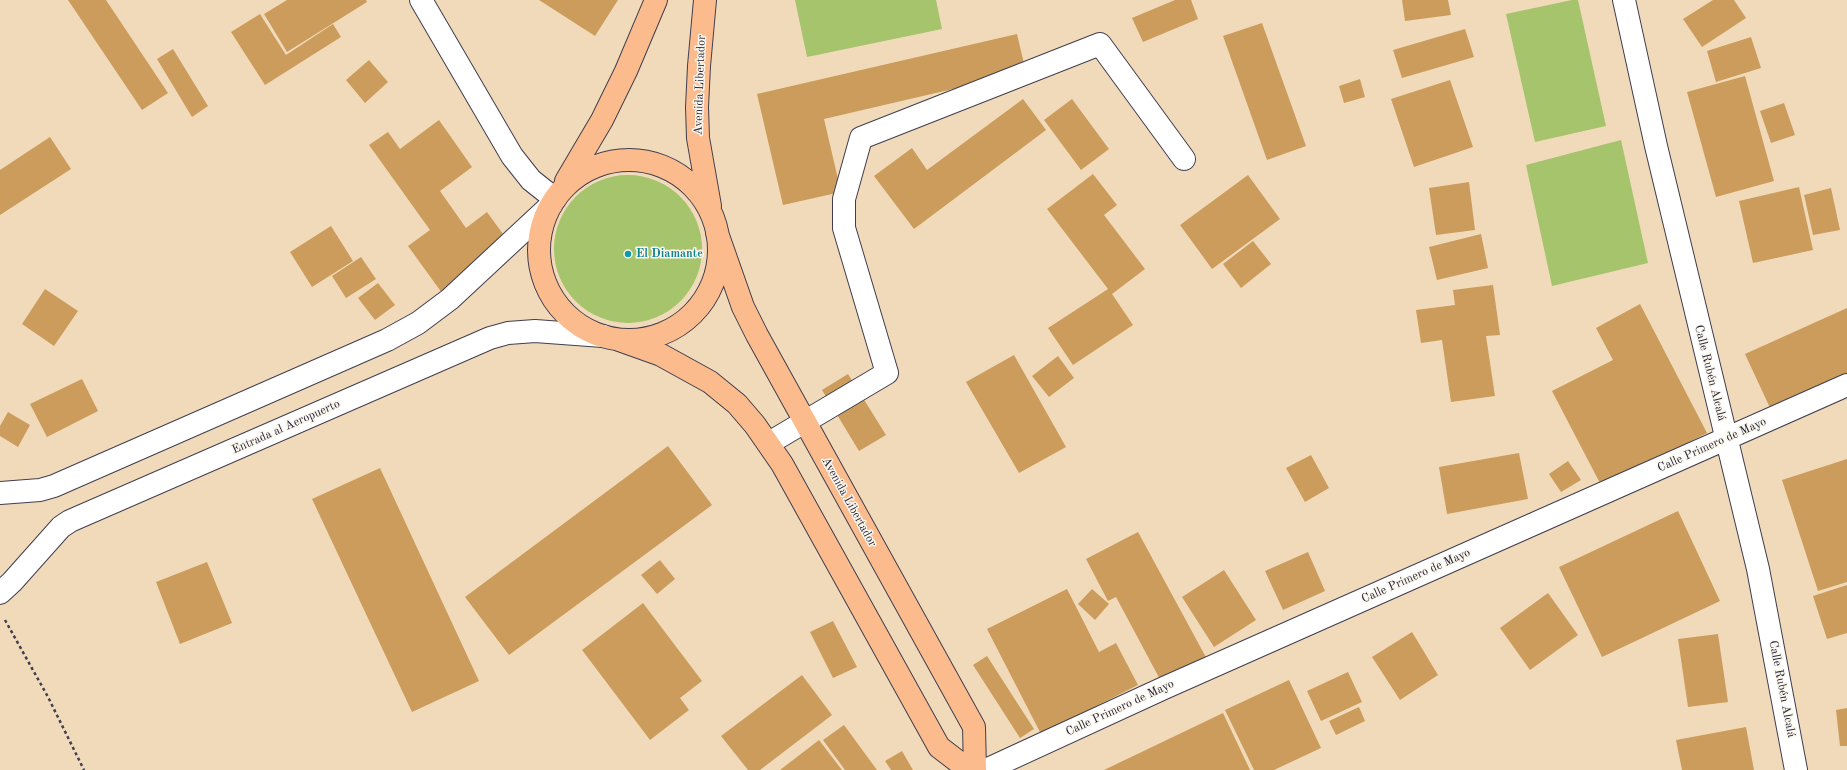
<!DOCTYPE html>
<meta charset="utf-8">
<style>
body{margin:0}
canvas{display:block;background:#f1daba}
</style>
<canvas width="1847" height="770"></canvas>
<script>
const ctx = document.querySelector('canvas').getContext('2d');
ctx.lineJoin = 'round';
function fillPath(path, color) { ctx.fillStyle = color; ctx.fill(path, 'evenodd'); }
const poly = rows => new Path2D(rows.map(r => 'M' + r).join(''));
function trace(path, color, width, dash) { ctx.strokeStyle = color; ctx.lineWidth = width; ctx.lineCap = dash ? 'butt' : 'round'; ctx.setLineDash(dash || []); ctx.stroke(path); }
function label(font, color, halo, rows, align = 'center') {
  ctx.font = font + ' "Old Standard TT",serif'; ctx.lineWidth = 3; ctx.setLineDash([]); ctx.textBaseline = 'middle'; ctx.strokeStyle = halo; ctx.fillStyle = color; for (const [text, x, y, turn = 0] of rows) {
    ctx.save(); ctx.translate(x, y); ctx.rotate((+turn || 0) * Math.PI / 180); ctx.textAlign = isNaN(turn) ? turn : align; if (halo) ctx.strokeText(text, 0, 0); ctx.fillText(text, 0, 0); ctx.restore();
  }
}
const green = poly([
 [795,0,936,0,942,29,807,57],
 [1572,0,1578,0,1606,126,1535,142,1506,14],
 [1621,140,1648,263,1552,286,1526,165],
 '554 249a74 74 0 1 1 148 0a74 74 0 1 1-148 0Z'
]);
const building = poly([
 [68,0,106,0,168,93,142,110],
 [287,0,366,0,367,2,287,52,264,14],
 [539,0,618,0,595,36],
 [1175,0,1191,0,1198,19,1143,42,1132,18],
 [1402,0,1448,0,1451,15,1405,21],
 [1713,0,1734,0,1746,18,1702,47,1683,19],
 [260,14,286,55,333,24,341,37,265,85,231,32],
 [1262,23,1306,146,1267,160,1223,36],
 [1465,29,1474,57,1402,78,1393,50],
 [1017,34,1026,72,824,119,841,192,783,205,757,94],
 [1751,37,1761,68,1716,82,1707,51],
 [173,49,208,106,192,117,157,59],
 [369,60,388,82,365,103,346,80],
 [1745,76,1774,181,1716,197,1687,92],
 [1360,79,1365,97,1344,103,1339,86],
 [1450,80,1473,147,1414,167,1391,99],
 [1023,99,1046,130,914,229,874,176,912,148,927,170],
 [1072,99,1109,149,1081,170,1044,120],
 [1784,103,1795,135,1771,143,1760,111],
 [439,120,472,167,440,191,466,228,487,212,511,245,442,293,408,246,430,230,369,145,388,132,400,149],
 [50,137,71,169,0,215,0,170],
 [1093,174,1117,205,1104,215,1145,269,1112,294,1133,325,1073,365,1048,328,1108,289,1047,209],
 [1248,175,1280,219,1212,269,1180,225],
 [1469,182,1475,230,1436,235,1429,188],
 [1799,187,1813,250,1753,263,1739,201],
 [1831,188,1840,230,1813,235,1804,195],
 [331,226,353,261,312,287,290,252],
 [1481,234,1488,268,1437,280,1429,247],
 [1253,241,1271,264,1241,288,1223,264],
 [361,257,376,279,346,298,332,276],
 [378,283,395,305,375,320,358,298],
 [1493,285,1500,335,1486,336,1495,396,1451,402,1442,340,1421,343,1416,310,1455,305,1453,290],
 [45,289,78,311,54,346,22,324],
 [1640,304,1707,433,1602,487,1552,391,1613,360,1596,328],
 [1847,308,1847,376,1771,410,1745,354],
 [1014,355,1066,447,1019,473,966,382],
 [1058,356,1074,378,1049,397,1032,376],
 [848,374,886,435,859,451,822,390],
 [82,379,98,411,47,437,30,404],
 [8,412,30,425,18,447,0,436,0,426],
 [668,446,712,505,509,655,465,597],
 [1519,453,1528,499,1447,514,1439,467],
 [1311,455,1329,488,1305,502,1286,468],
 [1847,459,1847,582,1818,591,1782,480],
 [1568,461,1581,480,1561,492,1549,474],
 [380,468,479,681,412,712,312,499],
 [1678,511,1720,601,1602,657,1559,567],
 [1138,532,1208,661,1163,685,1116,597,1108,601,1086,559],
 [1308,552,1325,591,1283,610,1265,571],
 [660,560,675,579,657,594,641,575],
 [207,562,232,623,180,644,156,582],
 [1224,570,1256,620,1214,647,1182,597],
 [1847,585,1847,633,1827,639,1813,596],
 [1067,589,1099,652,1116,643,1138,685,1041,734,987,629],
 [1092,589,1109,604,1095,620,1078,604],
 [1548,593,1578,635,1530,670,1500,628],
 [643,603,702,681,680,698,689,710,650,740,582,650],
 [833,621,857,667,833,678,810,632],
 [1412,632,1438,675,1400,700,1372,657],
 [1718,634,1728,702,1688,707,1678,639],
 [987,656,1034,729,1020,738,973,665],
 [1348,672,1362,702,1321,721,1307,691],
 [802,675,832,715,760,770,748,770,721,736],
 [1289,680,1321,748,1274,770,1254,770,1225,710],
 [1359,707,1365,721,1336,735,1329,721],
 [1847,708,1847,746,1840,746,1836,710],
 [1223,713,1250,770,1104,770],
 [844,725,877,770,845,770,823,740],
 [1746,727,1754,770,1682,770,1676,740],
 [819,740,842,770,780,770],
 [902,751,913,770,891,770,885,761]
]);
const path = poly([
 [5,620,48,697,84,770]
]);
const minor = poly([
 [421,0,512,156,531,180,555,199],
 [1624,0,1656,146,1758,569,1796,770],
 [769,443,887,373,844,228,844,199,861,138,1100,44,1184,159],
 [0,493,40,490,54,486,387,340,418,323,450,299,551,205],
 [0,593,12,582,61,527,70,521,490,338,508,333,535,331,603,336],
 [986,770,1164,688,1847,385]
]);
const highway = poly([
 [705,0,699,66,697,107,698,138,710,206],
 '539 250a90 90 0 1 1 180 0a90 90 0 1 1-180 0Z',
 [566,181,602,120,626,71,656,0],
 [717,233,743,307,757,335,974,727,975,770],
 [619,340,661,355,710,382,737,404,755,425,782,464,939,747,969,770]
]);
const markers = [
 [628,254,4,"#0f9aa8"]
];
const streetNames = [
 ["Avenida Libertador",700,85,-88],
 ["Calle Rubén Alcalá",1710,373,76],
 ["Entrada al Aeropuerto",286,427,-24],
 ["Calle Primero de Mayo",1712,445,-24],
 ["Avenida Libertador",849,502,61],
 ["Calle Primero de Mayo",1416,576,-24],
 ["Calle Rubén Alcalá",1782,689,79],
 ["Calle Primero de Mayo",1120,708,-25]
];
const cultureNames = [
 ["El Diamante",636,254]
];
fillPath(green, '#a5c46c');
fillPath(building, '#cb9c5b');
trace(minor, '#413e4e', 24);
trace(highway, '#413e4e', 24);
trace(path, '#413e4e', 2.5, [3, 3]);
trace(minor, '#fff', 22);
trace(highway, '#fbbb8d', 22);
for (const [x, y, r, color] of markers) { const dot = new Path2D(); dot.arc(x, y, r, 0, 2 * Math.PI); ctx.fillStyle = color; ctx.fill(dot); trace(dot, '#fbf7ec', 1.5); }
label('12px', '#22223b', '#fbf7ec', streetNames);
label('bold 12px', '#0d838f', '#fbf7ec', cultureNames, 'left');
</script>
